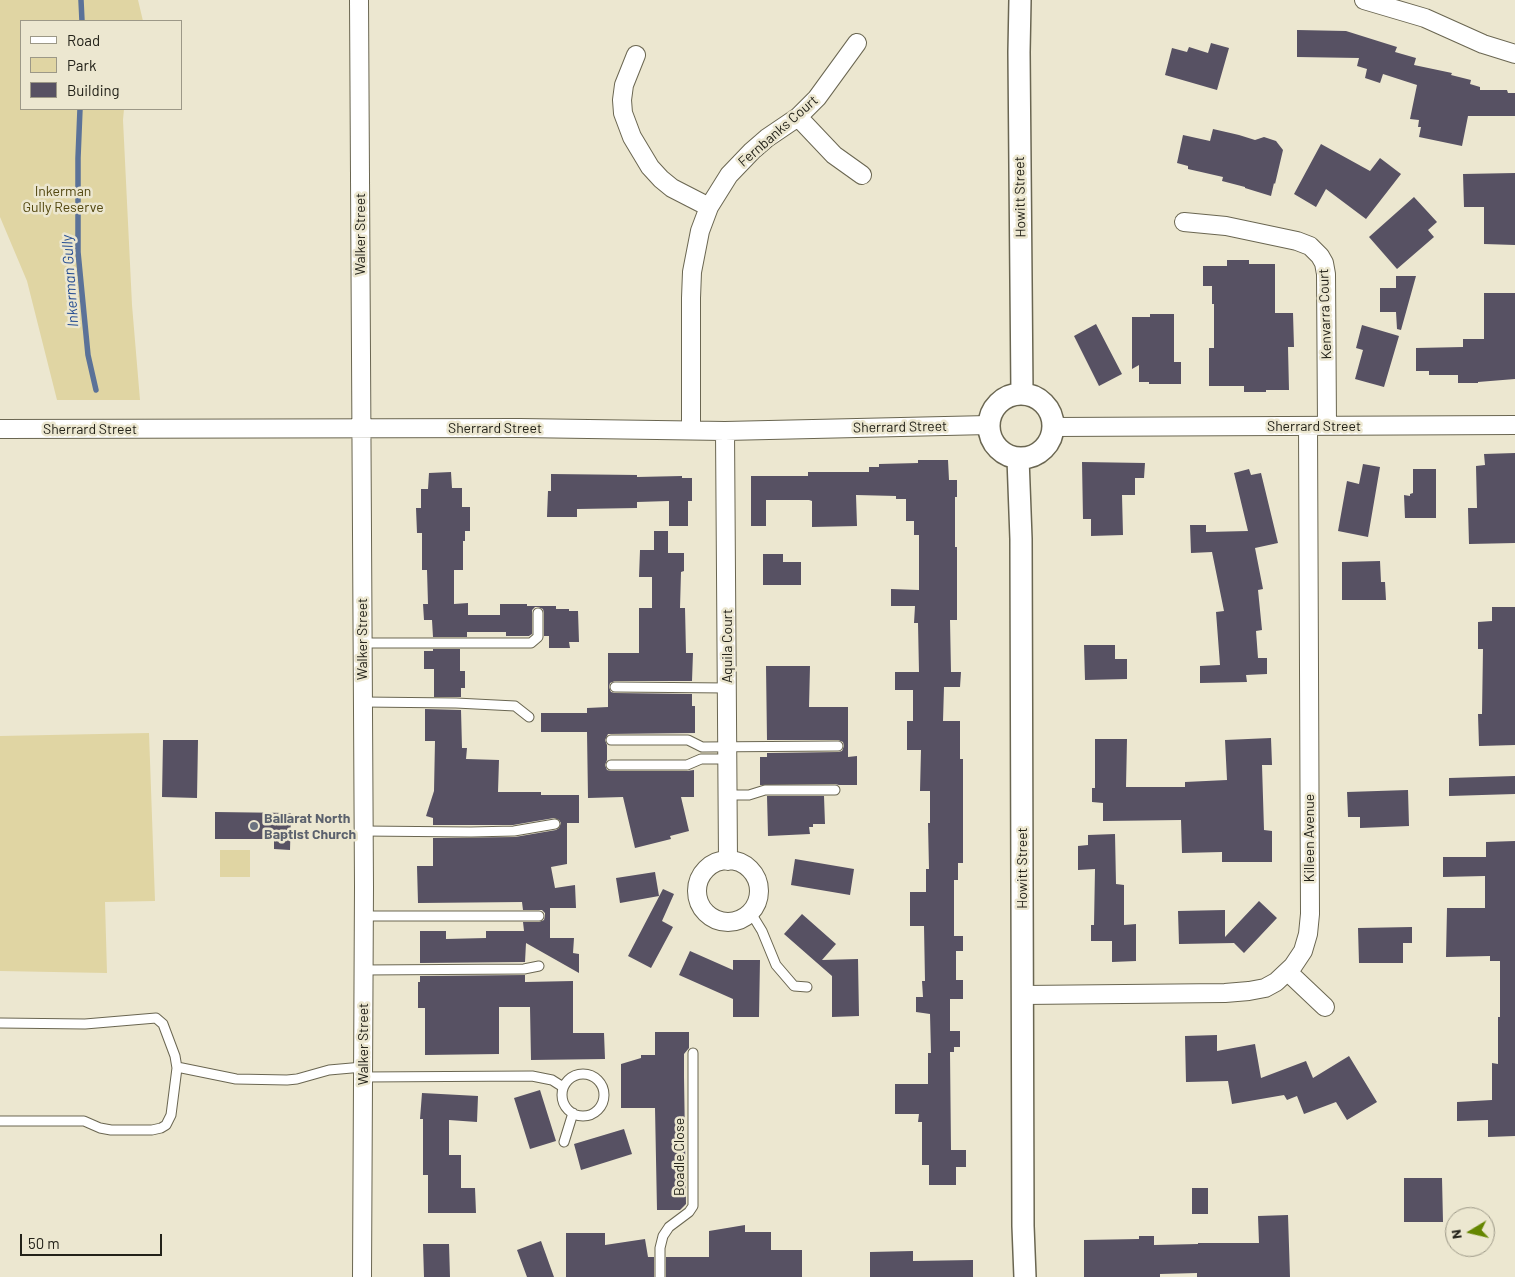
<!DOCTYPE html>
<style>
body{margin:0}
#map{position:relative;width:1515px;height:1277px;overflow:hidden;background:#ece7d0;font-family:Barlow,sans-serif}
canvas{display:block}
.legend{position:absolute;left:20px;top:20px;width:162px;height:90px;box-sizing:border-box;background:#ece7d0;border:1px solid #9c9887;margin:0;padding:6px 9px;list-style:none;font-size:15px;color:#232219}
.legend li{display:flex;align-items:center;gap:10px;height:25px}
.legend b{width:25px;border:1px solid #9c9887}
.north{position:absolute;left:1445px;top:1207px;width:50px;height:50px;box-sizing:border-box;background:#ece7d0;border:1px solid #9c9887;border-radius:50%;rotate:261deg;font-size:14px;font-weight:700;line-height:20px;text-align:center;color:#232219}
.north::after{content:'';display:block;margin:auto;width:18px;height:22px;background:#658600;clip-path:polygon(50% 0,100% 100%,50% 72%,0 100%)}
.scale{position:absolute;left:20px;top:1234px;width:142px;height:22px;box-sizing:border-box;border:2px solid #232219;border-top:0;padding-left:6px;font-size:15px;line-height:18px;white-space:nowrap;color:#232219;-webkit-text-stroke:4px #ece7d0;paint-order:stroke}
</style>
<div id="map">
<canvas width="1515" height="1277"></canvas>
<ul class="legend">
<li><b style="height:6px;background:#fff"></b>Road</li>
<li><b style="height:14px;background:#e0d5a3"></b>Park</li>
<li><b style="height:14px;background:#575163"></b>Building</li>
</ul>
<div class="north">N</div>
<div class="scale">50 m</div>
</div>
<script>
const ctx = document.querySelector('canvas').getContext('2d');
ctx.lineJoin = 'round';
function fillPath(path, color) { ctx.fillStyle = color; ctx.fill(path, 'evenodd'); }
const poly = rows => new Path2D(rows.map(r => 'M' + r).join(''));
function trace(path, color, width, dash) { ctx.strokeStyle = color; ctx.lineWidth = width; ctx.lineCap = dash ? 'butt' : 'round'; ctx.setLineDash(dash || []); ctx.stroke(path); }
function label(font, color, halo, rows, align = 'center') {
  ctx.font = font + ' Barlow,sans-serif'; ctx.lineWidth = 5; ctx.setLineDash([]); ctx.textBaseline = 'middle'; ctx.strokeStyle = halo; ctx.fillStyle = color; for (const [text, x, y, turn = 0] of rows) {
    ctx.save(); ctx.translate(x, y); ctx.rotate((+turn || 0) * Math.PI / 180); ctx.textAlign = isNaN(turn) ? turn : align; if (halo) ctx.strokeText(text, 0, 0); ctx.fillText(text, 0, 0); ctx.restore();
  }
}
const green = poly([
 [0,0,138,0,143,21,21,21,21,109,124,109,123,120,132,305,140,400,57,400,27,281,0,217],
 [149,733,155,901,105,902,107,973,0,971,0,736],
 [220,850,250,850,250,877,220,877]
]);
const stream = poly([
 [81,0,82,21],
 [80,109,78,158,78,252,88,355,96,390]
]);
const building = poly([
 [1297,30,1346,31,1397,47,1395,52,1416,58,1414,65,1452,73,1451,75,1471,80,1470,84,1480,87,1480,90,1507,90,1508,93,1515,93,1515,116,1468,116,1462,146,1419,137,1421,127,1418,127,1419,120,1410,119,1417,85,1383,74,1380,83,1365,78,1367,69,1357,66,1359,58,1297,57],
 [1211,43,1229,48,1217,90,1165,75,1172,48,1187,52,1189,47,1208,53],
 [1213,129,1239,135,1255,140,1264,137,1276,141,1283,150,1275,184,1274,183,1271,196,1245,188,1245,187,1222,181,1223,177,1188,169,1188,166,1177,163,1183,135,1210,141],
 [1321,144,1370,171,1380,158,1401,174,1366,219,1326,189,1316,207,1294,194],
 [1515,173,1515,245,1484,244,1484,207,1464,207,1463,174],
 [1414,197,1437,222,1428,230,1434,237,1397,269,1369,237],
 [1227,260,1249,260,1249,264,1275,264,1275,313,1293,313,1294,347,1288,347,1289,390,1266,390,1266,392,1244,392,1244,386,1209,386,1209,348,1214,348,1214,304,1212,304,1212,286,1203,286,1203,266,1227,266],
 [1396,276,1416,276,1401,330,1397,329,1396,312,1380,312,1380,288,1396,288],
 [1484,293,1515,293,1515,379,1478,382,1478,383,1458,383,1458,375,1429,375,1429,371,1416,371,1416,348,1463,347,1463,339,1484,339],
 [1150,314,1174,314,1174,362,1181,362,1181,384,1149,384,1149,382,1139,382,1139,365,1132,369,1132,317,1150,317],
 [1096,324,1122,374,1099,386,1074,336],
 [1362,325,1399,336,1384,387,1355,379,1363,350,1356,348],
 [1515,453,1515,543,1469,544,1468,508,1477,508,1476,466,1485,465,1484,454],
 [918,460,948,460,949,480,957,480,957,497,955,497,955,547,957,547,957,620,950,620,951,672,961,672,960,687,944,687,943,721,960,721,960,759,963,759,963,863,958,863,958,880,954,880,954,936,963,936,963,951,956,951,956,980,963,980,963,999,950,999,950,1031,960,1031,960,1047,954,1047,954,1052,950,1052,951,1150,966,1150,966,1167,956,1167,956,1185,929,1185,929,1165,922,1165,922,1122,918,1122,919,1114,895,1114,895,1084,928,1084,928,1053,931,1053,930,1014,916,1012,916,997,923,997,922,981,925,981,924,926,910,926,910,892,926,892,926,869,929,869,928,823,930,823,930,791,920,791,921,750,907,750,907,721,913,721,913,690,895,690,895,672,919,672,918,623,914,623,915,606,891,606,891,589,919,590,919,535,914,535,914,521,906,521,906,499,896,499,896,496,856,495,857,526,812,527,812,501,809,500,766,500,766,526,751,526,751,476,808,476,808,472,869,472,869,467,879,467,879,464,918,463],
 [1082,462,1145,463,1144,478,1135,478,1135,495,1122,495,1123,535,1091,536,1091,519,1083,519],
 [1363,464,1380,467,1368,537,1338,531,1347,481,1359,484],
 [1249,469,1251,475,1261,473,1278,543,1255,548,1263,589,1258,590,1262,630,1256,631,1258,658,1267,658,1267,674,1246,675,1247,682,1200,683,1200,666,1220,665,1216,612,1224,611,1212,552,1191,553,1190,525,1206,525,1206,532,1248,531,1234,473],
 [1413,469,1436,469,1436,518,1405,518,1404,495,1410,496,1410,494,1413,493],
 [451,472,452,488,462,488,462,507,470,507,470,531,465,531,465,541,463,541,463,570,454,570,454,604,468,603,468,615,500,615,500,604,527,604,527,606,556,606,556,609,569,609,569,611,578,611,579,642,569,642,570,648,549,648,549,636,544,636,544,613,543,609,538,607,535,607,532,610,532,634,529,636,506,636,506,632,467,632,467,637,433,637,432,620,424,620,423,604,428,604,427,570,422,570,422,533,417,533,416,508,421,508,421,489,428,489,429,473],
 [551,474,637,475,637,477,682,476,682,478,692,478,692,501,688,501,688,526,669,526,669,501,637,502,637,508,577,509,577,517,547,517,548,491,551,491],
 [654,531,668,531,668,553,684,553,684,571,681,572,680,608,685,608,686,653,693,653,692,681,615,681,610,683,609,687,611,692,615,693,692,694,692,706,695,706,695,733,608,734,605,740,607,745,607,760,605,765,607,770,611,771,687,771,694,770,694,797,681,797,689,831,670,836,671,839,635,848,623,797,588,798,587,732,541,732,541,713,587,713,587,708,608,707,608,653,639,653,639,608,652,608,652,577,639,577,640,550,654,550],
 [763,554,783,554,783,562,801,562,801,585,763,585],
 [1380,561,1381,582,1385,582,1386,600,1342,600,1342,562],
 [1492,607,1515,607,1515,745,1479,746,1478,714,1482,714,1483,649,1478,649,1478,622,1492,621],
 [1084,645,1115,645,1115,659,1127,659,1127,679,1085,680],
 [433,649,460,649,460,671,465,671,465,688,461,688,461,697,434,697,434,669,424,669,424,651,433,651],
 [766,666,810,666,809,707,848,707,848,757,857,756,857,785,839,785,835,784,760,785,760,757,767,757,767,753,838,752,842,751,844,746,843,742,838,740,767,740],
 [425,709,461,710,462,748,467,748,466,759,499,760,498,792,541,792,541,795,579,795,579,823,567,823,567,864,551,867,555,888,575,885,576,908,550,908,550,938,574,938,573,953,579,954,579,973,526,943,525,962,420,963,420,931,446,931,446,939,486,938,486,931,524,931,523,922,539,922,544,920,545,916,545,913,542,910,523,910,522,902,418,903,417,866,433,866,433,838,515,837,556,830,559,828,561,823,559,820,554,818,513,825,433,825,433,818,426,816,434,791,435,741,425,741],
 [1271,738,1272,765,1262,765,1264,830,1272,831,1272,862,1222,862,1222,852,1182,853,1181,820,1103,821,1103,803,1092,802,1092,788,1095,788,1095,739,1127,739,1126,787,1185,787,1185,782,1227,780,1225,740],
 [163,740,198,740,197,798,162,797],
 [1515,776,1515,794,1449,796,1449,778],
 [1408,790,1409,826,1360,828,1360,817,1348,817,1347,792],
 [767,796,824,796,825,824,813,824,813,827,809,827,810,834,768,836],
 [215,812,291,813,290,850,274,849,274,839,215,839],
 [1115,834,1116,884,1124,885,1124,925,1136,924,1136,961,1112,962,1112,941,1091,941,1091,925,1094,925,1095,869,1078,870,1078,846,1088,845,1088,835],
 [1515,841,1515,1136,1488,1137,1488,1120,1457,1121,1457,1102,1492,1100,1492,1063,1498,1064,1498,1017,1500,1017,1500,961,1490,961,1490,956,1446,957,1447,908,1485,908,1485,876,1443,877,1443,857,1486,857,1486,842],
 [795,859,854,869,850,895,791,885],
 [655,872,659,896,620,903,616,878],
 [663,889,674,894,662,921,673,927,651,968,628,956],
 [1259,901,1277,918,1244,953,1234,943,1179,944,1178,911,1225,910,1225,937],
 [802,914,836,944,822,960,858,959,859,1016,832,1017,832,976,784,934],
 [1412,927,1412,943,1403,943,1403,963,1359,963,1358,928],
 [690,951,733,970,733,960,760,960,759,1017,733,1017,733,999,679,975],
 [525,975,525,982,573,981,573,1033,604,1033,605,1059,531,1060,530,1007,499,1007,499,1054,425,1055,425,1008,418,1008,418,982,420,982,420,976],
 [655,1032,689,1032,689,1048,684,1054,684,1077,686,1204,680,1210,657,1210,655,1108,621,1108,621,1064,641,1058,641,1055,655,1055],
 [1217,1035,1217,1051,1255,1044,1261,1078,1306,1061,1313,1078,1349,1056,1377,1102,1347,1120,1336,1102,1304,1114,1297,1096,1287,1100,1284,1095,1232,1104,1228,1081,1186,1082,1185,1036],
 [540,1090,556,1141,530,1149,514,1098],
 [422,1093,478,1096,477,1122,449,1120,449,1155,461,1155,461,1188,475,1188,476,1213,428,1213,428,1175,423,1175,423,1119,420,1119],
 [624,1129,632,1154,581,1170,574,1144],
 [1404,1178,1442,1178,1443,1222,1404,1222],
 [1192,1188,1208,1188,1208,1214,1192,1214],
 [1288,1215,1290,1277,1197,1277,1197,1273,1160,1274,1160,1277,1084,1277,1084,1240,1139,1239,1139,1236,1154,1236,1154,1245,1198,1244,1198,1243,1259,1243,1258,1216],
 [745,1225,745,1232,771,1232,771,1250,802,1250,802,1277,666,1277,666,1257,709,1257,709,1231],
 [566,1233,605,1233,605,1245,645,1239,648,1257,654,1257,654,1277,566,1277],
 [541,1241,554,1277,527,1277,517,1250],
 [423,1244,449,1244,450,1277,424,1277],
 [913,1251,913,1261,973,1260,973,1277,870,1277,870,1252]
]);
const service = poly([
 [362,643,531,643,538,637,538,613],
 [615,687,727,688],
 [363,702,456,703,515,706,529,717],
 [611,740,688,740,702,747,838,746],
 [611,765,687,765,701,759,727,759],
 [728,795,749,795,765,790,835,790],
 [363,831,471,832,514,831,555,824],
 [751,913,762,931,776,965,794,986,807,987],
 [363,916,539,916],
 [363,970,524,969,539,966],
 [0,1023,85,1024,156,1018,163,1024,175,1056,177,1068,171,1115,166,1125,161,1128,152,1130,111,1130,100,1128,84,1121,0,1121],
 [177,1067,236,1079,287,1080,297,1079,329,1070,363,1067],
 '562 1095a21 21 0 1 1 42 0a21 21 0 1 1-42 0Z',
 [363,1077,532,1076,552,1080,563,1087],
 [564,1142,573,1113],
 [660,1277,660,1248,663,1236,669,1227,689,1212,693,1206,693,1053]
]);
const minor = poly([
 [359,0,364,886,362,1277],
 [1364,0,1425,18,1483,44,1515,54],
 [636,55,624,85,622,100,623,113,632,137,650,167,661,179,672,188,709,207],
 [798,117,834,155,862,175],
 [1184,222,1226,226,1297,241,1310,246,1320,256,1324,263,1326,274,1327,426],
 [1053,427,1515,425],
 [0,429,520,428,725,431,989,425],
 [691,429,691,298,692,272,700,231,709,207,729,175,752,151,767,138,798,117,817,98,857,43],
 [725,431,728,861],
 '697 891a31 31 0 1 1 62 0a31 31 0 1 1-62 0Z',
 [1288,972,1325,1007],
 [1023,995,1225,993,1249,991,1265,988,1276,982,1293,966,1303,951,1308,934,1310,914,1308,426]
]);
const tertiary = poly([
 [1020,0,1019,52,1022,394],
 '989 426a32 32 0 1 1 64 0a32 32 0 1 1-64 0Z',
 [1018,458,1021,539,1023,1226,1025,1277]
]);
const markers = [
 [254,826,5,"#6b7280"]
];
const streetNames = [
 ["Fernbanks Court",778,131,-41],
 ["Howitt Street",1020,197,-91],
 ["Walker Street",360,234,-90],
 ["Kenvarra Court",1325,314,-92],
 ["Sherrard Street",1314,426],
 ["Sherrard Street",900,427,-1],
 ["Sherrard Street",495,428],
 ["Sherrard Street",90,429],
 ["Walker Street",362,639,-90],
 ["Aquila Court",727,646,-90],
 ["Killeen Avenue",1309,838,-90],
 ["Howitt Street",1022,868,-90],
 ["Walker Street",363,1044,-90],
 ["Boadle Close",679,1157,-90]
];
const parkNames = [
 ["Inkerman",63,191],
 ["Gully Reserve",63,207]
];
const worshipNames = [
 ["Ballarat North",264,818],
 ["Baptist Church",264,834]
];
const waterNames = [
 ["Inkerman Gully",70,281,-94]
];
fillPath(green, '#e0d5a3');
trace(stream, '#5b7298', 5.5);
fillPath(building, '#575163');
trace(service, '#6a6651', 11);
trace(minor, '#6a6651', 20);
trace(tertiary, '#6a6651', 24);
trace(service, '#fff', 9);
trace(minor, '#fff', 18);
trace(tertiary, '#fff', 21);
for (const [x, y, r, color] of markers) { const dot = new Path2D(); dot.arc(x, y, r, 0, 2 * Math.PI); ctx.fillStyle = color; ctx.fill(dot); trace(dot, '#ece7d0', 2); }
label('14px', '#232219', '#ece7d0', streetNames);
label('14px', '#52470f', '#ece7d0', parkNames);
label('bold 14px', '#5b616d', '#ece7d0', worshipNames, 'left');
label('italic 15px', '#254d92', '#ece7d0', waterNames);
</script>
